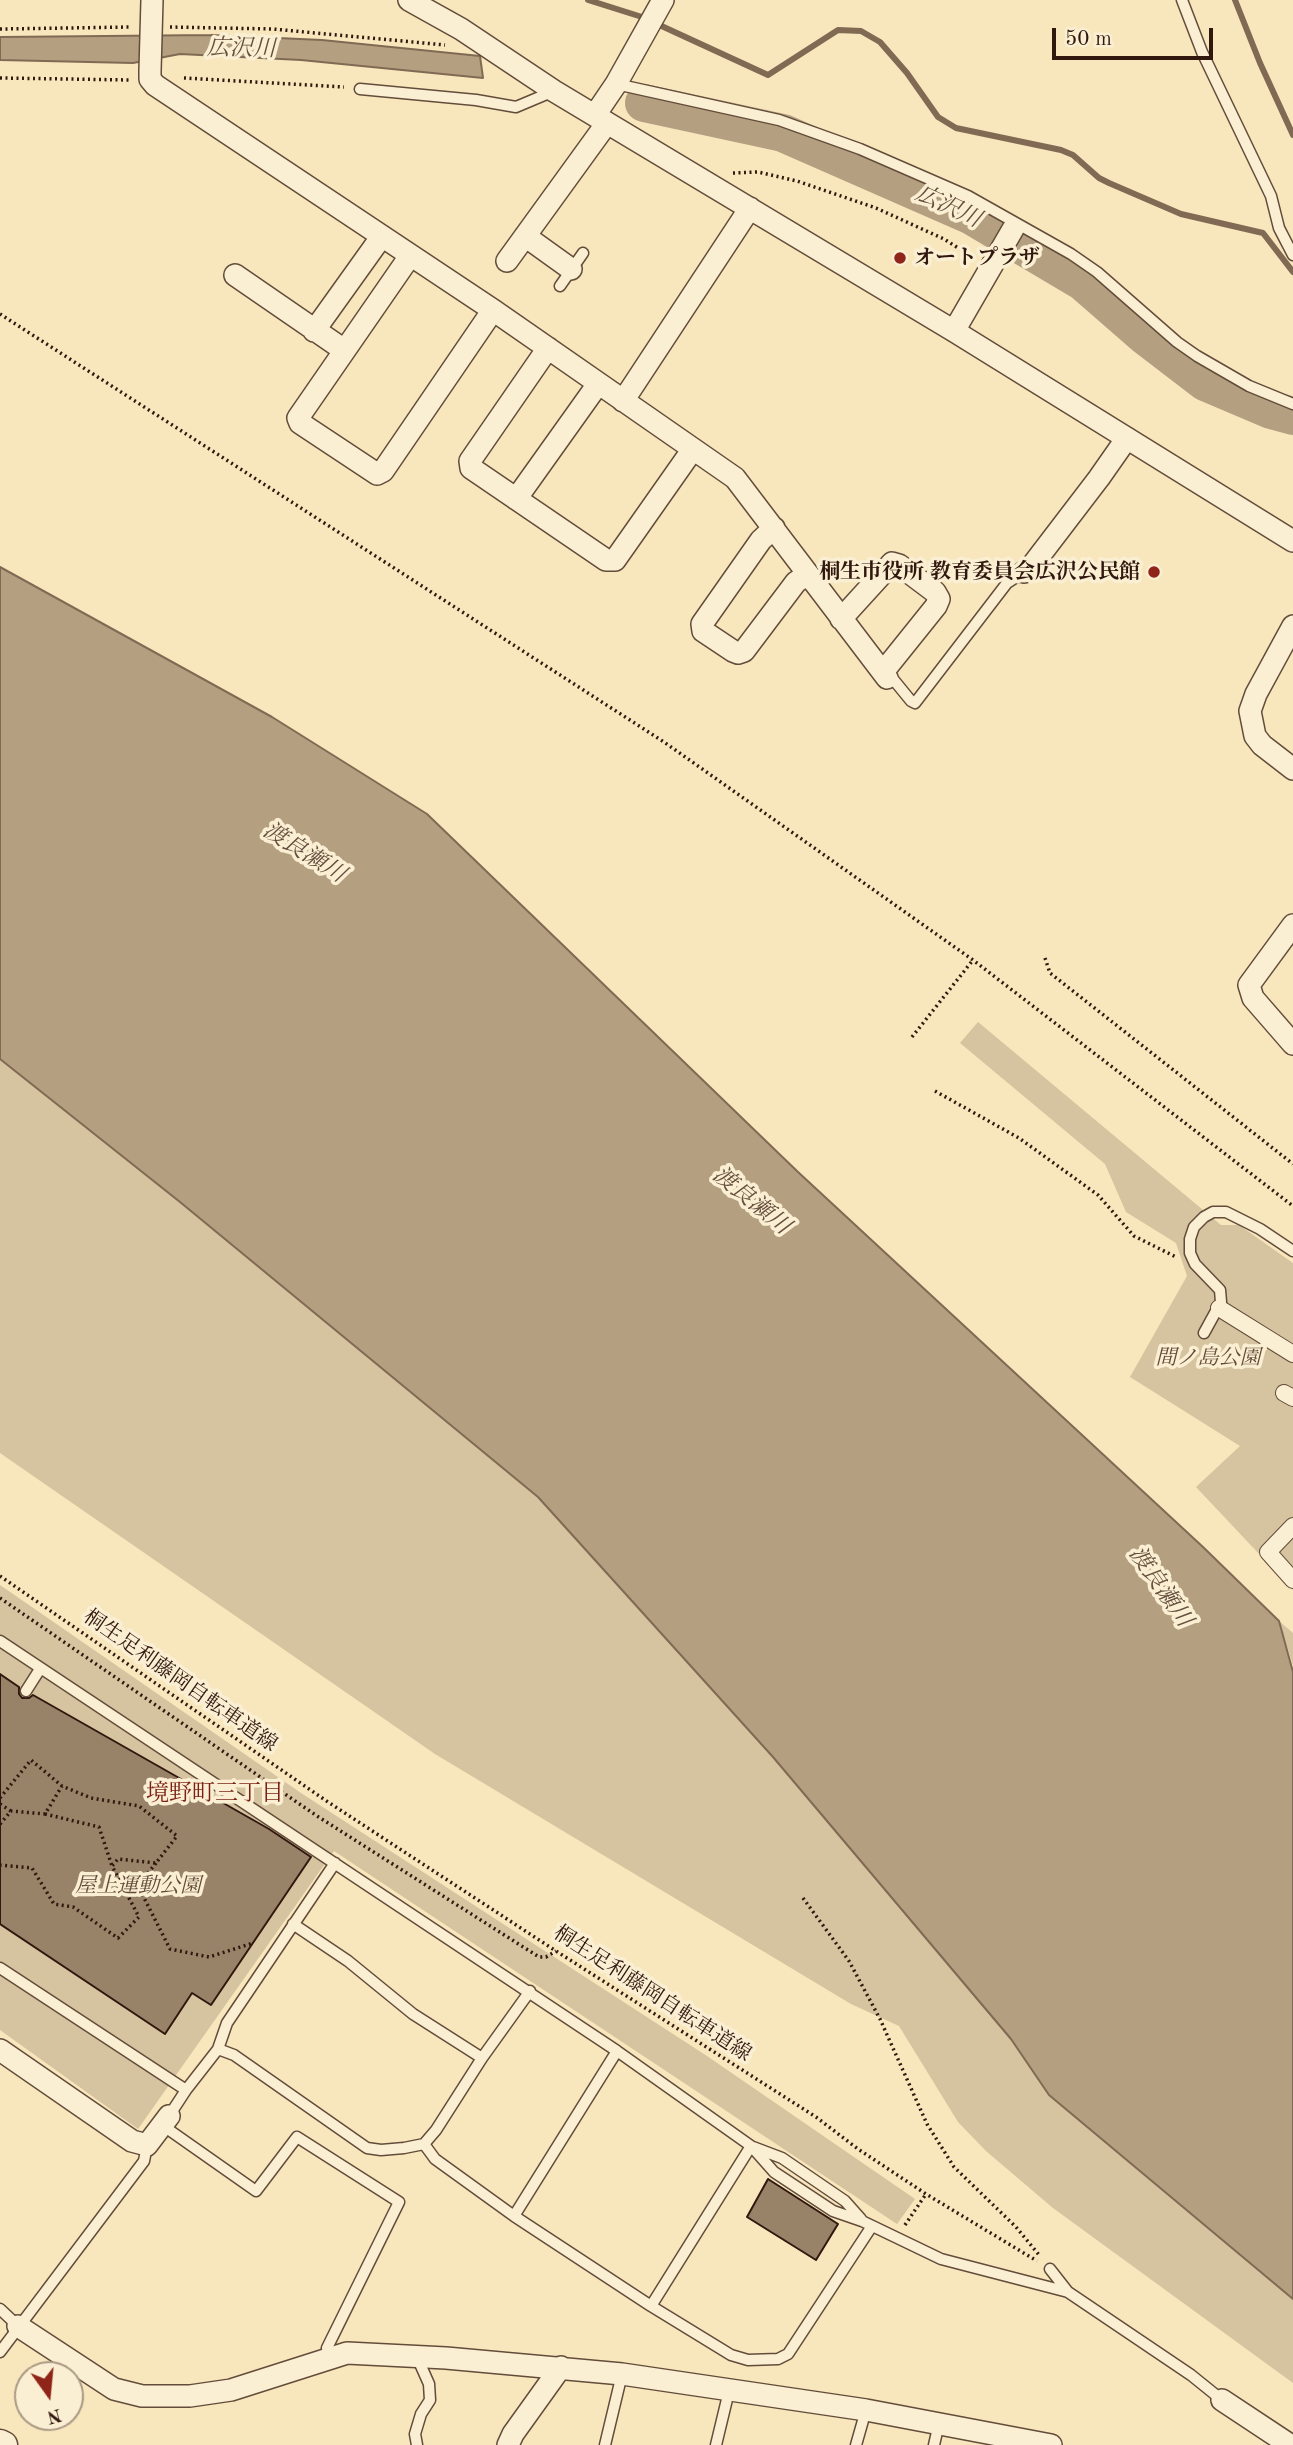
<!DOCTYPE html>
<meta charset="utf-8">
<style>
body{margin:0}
#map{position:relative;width:1293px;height:2445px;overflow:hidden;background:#f8e6bc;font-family:"Old Standard TT",serif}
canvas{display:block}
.north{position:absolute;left:14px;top:2361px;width:70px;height:70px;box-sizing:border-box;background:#faefd3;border:2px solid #aa9985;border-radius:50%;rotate:165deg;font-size:19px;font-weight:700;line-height:28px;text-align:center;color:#31180f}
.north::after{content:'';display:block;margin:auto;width:24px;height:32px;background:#8f2418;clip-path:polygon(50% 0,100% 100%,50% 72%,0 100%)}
.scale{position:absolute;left:1052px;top:28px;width:161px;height:32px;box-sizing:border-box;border:4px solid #31180f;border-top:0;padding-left:9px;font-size:21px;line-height:24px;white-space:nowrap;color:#31180f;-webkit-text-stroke:5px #faefd3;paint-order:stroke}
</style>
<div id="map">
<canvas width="1293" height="2445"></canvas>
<div class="north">N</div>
<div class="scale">50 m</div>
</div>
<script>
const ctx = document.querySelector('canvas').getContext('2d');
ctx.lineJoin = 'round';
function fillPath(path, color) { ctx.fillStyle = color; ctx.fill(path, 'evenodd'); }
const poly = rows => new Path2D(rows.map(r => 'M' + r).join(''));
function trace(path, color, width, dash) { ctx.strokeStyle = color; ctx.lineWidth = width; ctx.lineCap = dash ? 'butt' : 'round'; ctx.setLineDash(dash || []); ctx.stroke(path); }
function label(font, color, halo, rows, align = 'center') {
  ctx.font = font + ' "Old Standard TT","Noto Serif JP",serif'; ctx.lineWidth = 7; ctx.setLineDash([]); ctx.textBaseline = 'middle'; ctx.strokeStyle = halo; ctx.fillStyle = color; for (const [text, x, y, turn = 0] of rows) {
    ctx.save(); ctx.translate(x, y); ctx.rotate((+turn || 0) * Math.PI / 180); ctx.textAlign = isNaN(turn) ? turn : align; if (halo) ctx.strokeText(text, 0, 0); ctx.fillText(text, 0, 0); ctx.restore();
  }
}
const green = poly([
 [978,1022,1221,1225,1239,1225,1293,1263,1293,1590,1196,1487,1240,1446,1130,1377,1187,1276,1176,1243,1126,1212,1105,1164,960,1043],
 [0,1059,180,1202,538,1497,773,1757,1011,2039,1049,2095,1293,2299,1293,2383,1053,2208,986,2151,958,2122,899,2026,851,2004,435,1754,0,1453],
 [0,1585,301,1793,707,2056,915,2199,897,2224,334,1851,138,2129,0,2030],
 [1279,1621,1293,1633,1293,1665]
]);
const water = poly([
 [211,35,322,40,480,56,483,78,301,60,180,54,133,63,0,60,0,37,211,35],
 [0,567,272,717,427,814,798,1172,1203,1547,1279,1621,1293,1672,1293,2299,1049,2095,1011,2039,773,1757,538,1497,180,1202,0,1059,0,567]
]);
const stream = poly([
 [588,0,642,17,768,75,838,30,861,31,880,42,907,73,938,117,956,128,1061,150,1073,155,1099,178,1109,183,1181,214,1263,233,1293,272],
 [1235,0,1260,63,1293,135]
]);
const river = poly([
 [644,103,783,133,970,215,1083,282,1145,336,1205,382,1271,410,1293,416]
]);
const building = poly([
 [0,1674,19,1687,19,1694,22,1698,29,1698,33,1695,269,1829,311,1857,211,2005,192,1993,165,2034,0,1924,0,1674],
 [768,2179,838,2224,816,2260,747,2217,768,2179]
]);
const path = poly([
 [170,27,273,29,445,45],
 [0,29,131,27],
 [0,78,131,80],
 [184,78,344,87],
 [733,173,758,172,797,181,876,208,944,239,974,258],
 [0,314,664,742,973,960,1293,1206],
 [1045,958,1050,973,1293,1164],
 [912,1037,973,960],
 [935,1091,1019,1138,1098,1195,1134,1236,1176,1257],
 [0,1576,328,1802,556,1951,816,2117,858,2149,926,2194,1037,2261],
 [0,1598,317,1816,539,1957,546,1957,556,1951],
 [0,1798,31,1760,62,1786],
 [0,1804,11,1811],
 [45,1814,99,1827,112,1866],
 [0,1824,11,1811,45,1814,62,1786,91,1798,139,1806,177,1836,156,1863,118,1859,112,1866,139,1917,118,1938,73,1907,54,1904,32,1868,0,1865],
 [156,1863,138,1886,170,1949,209,1957,253,1943],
 [803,1898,849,1961,880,2019,927,2124,954,2167,1016,2227,1040,2256],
 [905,2225,926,2194]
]);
const service = poly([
 [1182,0,1202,52,1271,196,1279,228,1293,255],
 [616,84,779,120,860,149,968,196,1071,254,1097,272,1177,342,1197,356,1249,386,1293,404],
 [360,89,476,100,516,107,554,91],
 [560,286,583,253],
 [887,678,893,679,911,701,915,703,1007,583,1024,572],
 [1204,1333,1221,1302,1220,1290,1195,1264,1190,1253,1190,1239,1194,1227,1204,1217,1213,1212,1226,1212,1260,1229,1293,1251],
 [0,1641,617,2051,751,2146,774,2172,833,2211,862,2221,941,2259,1068,2292,1191,2375,1222,2400],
 [26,1691,40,1669],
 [293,1924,348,1961,413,2014,482,2058],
 [0,1968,186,2090],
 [218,2049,234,2055,367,2148,381,2150,404,2148,424,2144,436,2130,482,2058,530,1991],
 [169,2116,186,2090,218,2049,227,2023,335,1863],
 [162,2125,256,2191,297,2137,399,2202,327,2348,329,2358],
 [424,2144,435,2159,514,2216,651,2306,731,2355,748,2360,778,2359,788,2354,872,2226],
 [753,2147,782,2158,845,2201,861,2219],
 [514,2216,617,2051],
 [1050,2269,1068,2292],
 [651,2306,751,2146],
 [0,2309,18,2326],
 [0,2352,144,2161,147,2145],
 [417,2357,429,2384,430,2400,421,2414,415,2434,417,2445],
 [605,2445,622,2374],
 [716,2445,729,2391],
 [856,2445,866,2410],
 [934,2445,939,2423]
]);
const pedestrian = poly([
 [1219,1308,1293,1354],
 [1284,1393,1293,1398],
 [1293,1526,1268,1552,1293,1580]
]);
const minor = poly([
 [152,0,150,71,150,79,155,85,493,310,735,478,887,678],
 [409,0,461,29,554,91,954,331,1293,541],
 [595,115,616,84,663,0],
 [525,236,571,269],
 [410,256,298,418,300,423,377,474,383,471,493,310],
 [507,261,607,123],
 [235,275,344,350],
 [314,331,382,236],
 [954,331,1013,229],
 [548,348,470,461,471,468,606,560,615,560,693,449],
 [623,401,750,208],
 [516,499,598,384],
 [774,528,761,540,702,624,703,631,733,651,738,653,744,651,796,582,807,575],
 [1024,572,1031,567,1099,478,1127,438],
 [841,619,892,563,899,565,935,592,939,599,936,606,883,672],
 [1293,626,1256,694,1250,711,1255,736,1262,745,1293,769],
 [1293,925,1249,985,1253,998,1293,1044],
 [0,2050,132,2141,147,2145,169,2116],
 [18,2326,114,2389,142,2396,190,2396,231,2390,347,2353,446,2358,622,2374,866,2410,1051,2445],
 [1222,2400,1290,2445],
 [508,2445,513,2434,561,2367]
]);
const tertiary = poly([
 [0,2443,4,2445]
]);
const markers = [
 [900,258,7,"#8f2418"],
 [1154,572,7,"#8f2418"]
];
const poiNames = [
 ["オートプラザ",914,258],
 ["桐生市役所 教育委員会広沢公民館",1140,572,"right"]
];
const parkNames = [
 ["間ノ島公園",1208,1358],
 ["屋上運動公園",138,1886]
];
const streetNames = [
 ["桐生足利藤岡自転車道線",180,1681,35],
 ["桐生足利藤岡自転車道線",652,1994,33]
];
const waterNames = [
 ["広沢川",241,49,1],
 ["広沢川",948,207,25],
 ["渡良瀬川",304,853,32],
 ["渡良瀬川",751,1201,39],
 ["渡良瀬川",1160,1587,55]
];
const neighbourhoodNames = [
 ["境野町三丁目",215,1794]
];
fillPath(green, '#d6c39f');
fillPath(water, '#b4a081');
trace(water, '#806a53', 2);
trace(stream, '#806a53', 6);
trace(river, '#b4a081', 38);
fillPath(building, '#988369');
trace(building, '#31180f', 2);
trace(service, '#634c3a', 13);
trace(pedestrian, '#634c3a', 18);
trace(minor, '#634c3a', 24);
trace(tertiary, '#634c3a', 29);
trace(path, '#31180f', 3.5, [2, 3.5]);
trace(service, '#faefd3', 10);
trace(pedestrian, '#faefd3', 16);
trace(minor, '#faefd3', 21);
trace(tertiary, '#faefd3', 26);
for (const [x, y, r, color] of markers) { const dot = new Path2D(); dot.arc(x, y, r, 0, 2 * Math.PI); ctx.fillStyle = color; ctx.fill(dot); trace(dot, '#faefd3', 2.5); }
label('bold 21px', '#31180f', '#faefd3', poiNames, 'left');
label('italic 21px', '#634b3a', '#faefd3', parkNames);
label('21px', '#31180f', '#faefd3', streetNames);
label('italic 23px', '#654e3d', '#faefd3', waterNames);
label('23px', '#7a1f14', '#faefd3', neighbourhoodNames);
</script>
